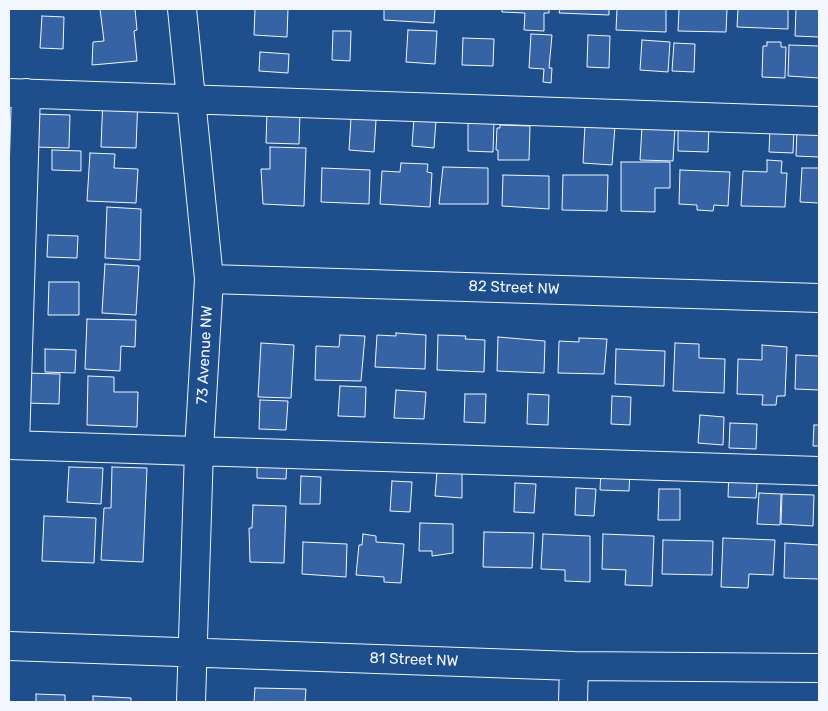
<!DOCTYPE html>
<style>
body{margin:0}
#map{position:relative;width:828px;height:711px;overflow:hidden;background:#1f4e8c;font-family:Rubik,sans-serif}
canvas{display:block}
.frame{position:absolute;inset:0;border:10px solid #f2f6ff;pointer-events:none}
</style>
<div id="map">
<canvas width="828" height="711"></canvas>
<div class="frame"></div>
</div>
<script>
const ctx = document.querySelector('canvas').getContext('2d');
ctx.lineJoin = 'round';
function fillPath(path, color) { ctx.fillStyle = color; ctx.fill(path, 'evenodd'); }
const poly = rows => new Path2D(rows.map(r => 'M' + r).join(''));
function trace(path, color, width, dash) { ctx.strokeStyle = color; ctx.lineWidth = width; ctx.lineCap = dash ? 'butt' : 'round'; ctx.setLineDash(dash || []); ctx.stroke(path); }
function label(font, color, halo, rows, align = 'center') {
  ctx.font = font + ' Rubik,sans-serif'; ctx.lineWidth = 4; ctx.setLineDash([]); ctx.textBaseline = 'middle'; ctx.strokeStyle = halo; ctx.fillStyle = color; for (const [text, x, y, turn = 0] of rows) {
    ctx.save(); ctx.translate(x, y); ctx.rotate((+turn || 0) * Math.PI / 180); ctx.textAlign = isNaN(turn) ? turn : align; if (halo) ctx.strokeText(text, 0, 0); ctx.fillText(text, 0, 0); ctx.restore();
  }
}
const building = poly([
 [100,9,135,9,137,30,134,31,137,61,92,65,93,42,104,41,100,9],
 [255,9,288,9,287,37,254,35,255,9],
 [384,9,435,9,434,23,384,20,384,9],
 [502,9,549,9,549,13,544,13,544,31,524,30,525,13,502,12,502,9],
 [560,9,609,9,609,15,559,13,560,9],
 [617,9,666,9,666,32,616,30,617,9],
 [679,9,727,9,726,32,678,31,679,9],
 [738,9,788,9,788,29,737,27,738,9],
 [796,9,819,9,819,37,795,36,796,9],
 [42,16,64,17,63,49,40,48,42,16],
 [408,30,437,31,435,64,406,62,408,30],
 [333,31,351,31,350,61,332,60,333,31],
 [531,34,552,35,549,68,552,68,551,83,543,82,544,69,529,68,531,34],
 [588,35,610,36,609,68,587,67,588,35],
 [463,38,494,39,493,66,462,65,463,38],
 [642,40,670,42,668,72,640,70,642,40],
 [767,42,781,42,781,47,786,47,785,78,762,77,763,46,767,46,767,42],
 [674,43,695,44,694,72,672,71,674,43],
 [789,45,819,46,819,78,788,76,789,45],
 [260,52,289,54,288,73,259,71,260,52],
 [103,97,138,98,136,148,101,147,103,97],
 [267,111,300,112,299,144,266,143,267,111],
 [35,114,70,115,69,148,34,147,35,114],
 [351,118,376,120,374,152,349,150,351,118],
 [414,118,436,120,434,148,412,146,414,118],
 [468,121,494,122,493,152,468,151,468,121],
 [678,124,709,125,708,152,678,151,678,124],
 [500,125,530,126,529,160,498,160,498,150,496,150,497,128,500,128,500,125],
 [585,125,615,126,612,165,583,163,585,125],
 [642,127,675,128,673,161,640,160,642,127],
 [770,127,794,128,793,153,769,152,770,127],
 [797,129,819,130,819,157,796,156,797,129],
 [270,147,306,148,304,206,263,204,261,169,270,169,270,147],
 [52,150,81,151,81,171,52,170,52,150],
 [90,153,115,154,114,168,138,169,136,203,87,201,90,153],
 [767,160,782,161,781,173,787,173,785,207,741,206,743,171,767,172,767,160],
 [621,162,670,162,670,188,655,188,655,212,621,211,621,162],
 [401,163,428,164,427,172,432,173,430,207,380,204,382,171,400,172,401,163],
 [443,167,488,168,488,204,439,204,443,167],
 [322,168,370,170,369,204,321,202,322,168],
 [802,168,819,168,819,203,800,202,802,168],
 [680,170,730,172,728,206,714,205,713,211,697,210,697,205,679,204,680,170],
 [503,175,549,176,549,209,502,206,503,175],
 [563,175,608,175,607,211,562,210,563,175],
 [107,207,141,209,140,260,105,258,107,207],
 [48,235,78,236,77,258,47,257,48,235],
 [105,264,139,266,136,315,102,313,105,264],
 [49,282,79,282,79,315,48,315,49,282],
 [87,319,136,320,135,347,121,346,120,371,85,369,87,319],
 [396,333,426,335,425,369,375,367,377,335,396,336,396,333],
 [340,335,365,336,361,381,315,380,316,346,339,347,340,335],
 [438,335,466,336,465,339,485,340,484,372,437,370,438,335],
 [498,337,545,341,544,373,497,371,498,337],
 [579,338,607,339,604,374,558,373,559,341,579,342,579,338],
 [261,343,294,345,291,398,258,397,261,343],
 [675,343,699,344,699,358,725,359,724,393,673,391,675,343],
 [762,345,787,347,785,396,777,396,776,405,762,405,763,395,737,394,738,359,762,360,762,345],
 [45,349,76,350,75,373,45,372,45,349],
 [616,349,665,351,664,386,615,384,616,349],
 [796,355,819,356,819,390,795,389,796,355],
 [27,373,60,374,59,404,26,403,27,373],
 [88,376,114,377,114,392,138,392,137,427,87,425,88,376],
 [340,386,366,387,365,417,338,416,340,386],
 [396,390,426,392,424,419,394,418,396,390],
 [465,394,486,394,485,423,464,422,465,394],
 [528,394,549,395,548,425,527,424,528,394],
 [612,396,631,397,630,425,611,424,612,396],
 [260,400,288,401,286,430,259,429,260,400],
 [700,415,724,417,723,445,698,443,700,415],
 [730,423,757,424,756,449,729,448,730,423],
 [814,425,819,425,819,446,813,446,814,425],
 [257,459,287,460,286,479,257,478,257,459],
 [69,467,103,468,101,504,67,502,69,467],
 [112,467,147,468,143,562,101,560,104,508,111,508,112,467],
 [601,469,630,470,629,491,600,490,601,469],
 [437,471,462,472,462,498,435,496,437,471],
 [729,471,758,472,756,498,728,497,729,471],
 [301,476,321,477,320,504,300,504,301,476],
 [392,481,412,482,410,512,390,511,392,481],
 [515,483,536,484,534,513,514,512,515,483],
 [576,488,596,489,594,516,575,515,576,488],
 [659,489,680,489,680,520,658,520,659,489],
 [759,493,781,494,780,525,757,524,759,493],
 [782,494,814,495,813,526,781,524,782,494],
 [253,505,286,506,284,563,250,562,249,528,252,528,253,505],
 [44,516,96,518,94,563,42,561,44,516],
 [420,523,453,524,453,553,432,556,432,551,419,551,420,523],
 [484,532,534,533,532,568,483,567,484,532],
 [363,534,376,536,376,542,404,544,401,583,384,582,384,577,356,575,359,545,362,545,363,534],
 [543,534,590,536,590,582,565,581,565,570,541,569,543,534],
 [603,534,654,536,652,586,625,585,626,570,602,569,603,534],
 [723,538,775,540,773,575,749,574,748,588,721,587,723,538],
 [663,540,713,541,712,575,662,574,663,540],
 [303,542,347,544,346,577,302,574,303,542],
 [785,543,819,545,819,579,784,578,785,543],
 [255,688,306,689,305,702,254,702,255,688],
 [36,694,65,695,65,702,36,702,36,694],
 [93,696,131,698,131,702,93,702,93,696]
]);
const minor = poly([
 [182,9,209,279,199,450,191,702],
 [9,93,819,121],
 [209,279,819,298],
 [9,445,819,471],
 [15,445,26,93],
 [9,646,574,666,819,668],
 [573,702,574,666]
]);
const streetNames = [
 ["82 Street NW",514,288,2],
 ["73 Avenue NW",205,355,-87],
 ["81 Street NW",414,660,2]
];
fillPath(building, '#3563a3');
trace(building, '#f2f6ff', 1);
trace(minor, '#f2f6ff', 30);
trace(minor, '#1f4e8c', 28);
label('15px', '#f2f6ff', '#1f4e8c', streetNames);
</script>
